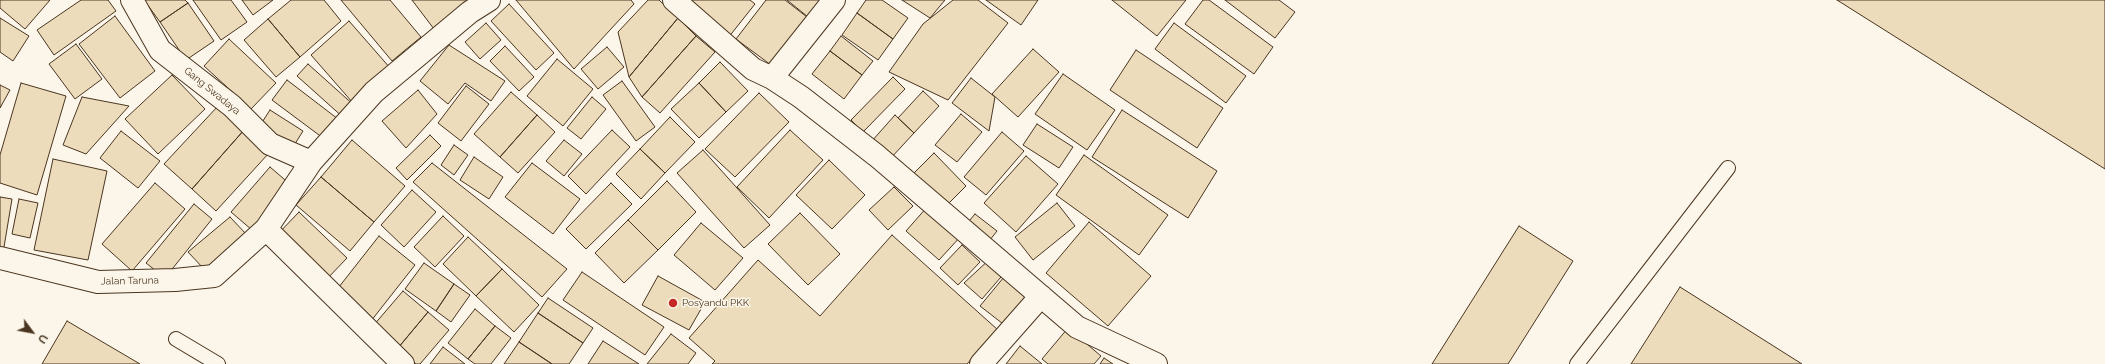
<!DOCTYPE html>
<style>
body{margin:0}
#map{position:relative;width:2105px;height:364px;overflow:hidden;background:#fbf6e9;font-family:Raleway,sans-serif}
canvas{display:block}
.north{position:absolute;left:12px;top:312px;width:40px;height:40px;-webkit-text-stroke:3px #fbf6e9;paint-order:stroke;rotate:122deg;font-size:11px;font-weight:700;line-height:16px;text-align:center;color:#4a3520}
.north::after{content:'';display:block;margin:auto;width:14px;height:18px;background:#4a3520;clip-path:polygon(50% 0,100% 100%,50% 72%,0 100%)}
</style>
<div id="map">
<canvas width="2105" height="364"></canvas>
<div class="north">U</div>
</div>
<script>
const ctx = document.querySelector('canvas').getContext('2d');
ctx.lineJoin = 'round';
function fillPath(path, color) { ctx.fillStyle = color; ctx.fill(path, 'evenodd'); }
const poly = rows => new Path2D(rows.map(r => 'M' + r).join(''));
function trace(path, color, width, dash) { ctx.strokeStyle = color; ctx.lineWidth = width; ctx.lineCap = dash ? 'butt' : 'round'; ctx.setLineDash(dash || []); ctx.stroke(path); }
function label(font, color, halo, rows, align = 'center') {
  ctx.font = font + ' Raleway,sans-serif'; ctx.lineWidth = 3; ctx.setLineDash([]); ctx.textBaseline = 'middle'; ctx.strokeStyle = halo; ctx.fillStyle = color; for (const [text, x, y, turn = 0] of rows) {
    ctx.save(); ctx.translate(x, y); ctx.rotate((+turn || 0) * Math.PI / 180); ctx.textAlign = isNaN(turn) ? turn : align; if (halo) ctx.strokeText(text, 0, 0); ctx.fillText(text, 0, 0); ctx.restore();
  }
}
const building = poly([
 [0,0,50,0,25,29,0,8,0,0],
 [81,0,108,0,116,11,54,55,37,30,81,0],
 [144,0,185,0,188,3,160,22,144,0],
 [193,0,231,0,247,22,221,40,193,0],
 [242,0,273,0,253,15,242,0],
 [291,0,324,0,341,21,300,57,268,19,291,0],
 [341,0,390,0,421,37,392,61,341,0],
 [412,0,470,0,434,29,412,0],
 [516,0,631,0,634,4,574,69,516,0],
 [648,0,659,0,678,18,629,77,618,32,648,0],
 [686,0,750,0,755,4,728,38,686,0],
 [766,0,785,0,807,17,771,65,736,39,766,0],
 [787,0,821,0,808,17,787,0],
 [866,0,882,0,908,18,893,39,857,13,866,0],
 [902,0,945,0,930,18,902,0],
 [953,0,978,0,1008,23,948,100,889,72,923,24,953,0],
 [986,0,1038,0,1021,25,986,0],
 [1112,0,1186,0,1157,36,1112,0],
 [1203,0,1209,0,1273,47,1254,74,1185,24,1203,0],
 [1225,0,1279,0,1295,12,1275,38,1225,0],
 [1837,0,2105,0,2105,169,1837,0],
 [188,3,214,41,186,60,160,22,188,3],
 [509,4,554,53,536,70,491,21,509,4],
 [857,13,893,39,878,60,842,35,857,13],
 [115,16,155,71,120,98,79,44,115,16],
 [0,18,29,36,13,61,0,52,0,18],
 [678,18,696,36,642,97,629,77,678,18],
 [268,19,300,57,276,77,244,40,268,19],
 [349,21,391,69,353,103,311,55,349,21],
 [486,23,501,40,480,59,465,42,486,23],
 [1174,23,1246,76,1226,103,1155,49,1174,23],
 [696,36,715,52,660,113,642,97,696,36],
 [841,36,873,61,862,75,830,51,841,36],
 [229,39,276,83,251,109,204,66,229,39],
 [76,44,102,79,75,99,49,64,76,44],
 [449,45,505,81,491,101,465,83,448,104,420,81,449,45],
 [505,46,534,77,519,91,490,61,505,46],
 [607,47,624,67,598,89,581,69,607,47],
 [1033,49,1059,72,1018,117,992,94,1033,49],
 [1136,50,1223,108,1197,148,1110,90,1136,50],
 [830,51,862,75,844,99,812,74,830,51],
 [557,59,593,89,563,126,527,96,557,59],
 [720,62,748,91,726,112,699,83,720,62],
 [308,64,356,107,345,119,297,76,308,64],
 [1063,74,1115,110,1087,150,1035,114,1063,74],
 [172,75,205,109,158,154,125,119,172,75],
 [893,77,905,89,863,132,851,120,893,77],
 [971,78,995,97,989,131,952,103,971,78],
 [287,80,338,119,323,138,272,100,287,80],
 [622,81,655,127,636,141,603,95,622,81],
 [21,83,66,96,37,195,0,183,0,155,21,83],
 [699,83,726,112,699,138,671,109,699,83],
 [0,85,10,90,0,108,0,85],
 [466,86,489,104,461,141,438,123,466,86],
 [418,90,437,114,406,148,382,121,418,90],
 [923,91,939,106,914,133,898,118,923,91],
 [511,92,537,115,500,157,474,134,511,92],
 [759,93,789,122,735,177,705,149,759,93],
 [82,97,129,106,86,154,63,145,82,97],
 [592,97,606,109,581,139,567,128,592,97],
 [218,106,244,130,192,189,164,164,218,106],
 [270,110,303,131,293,147,259,127,270,110],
 [1122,110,1217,171,1188,218,1092,157,1122,110],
 [961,114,982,132,957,162,935,145,961,114],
 [537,115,555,132,518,173,500,157,537,115],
 [895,115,914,133,890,159,871,142,895,115],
 [670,117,695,142,665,173,640,149,670,117],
 [1037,124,1073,147,1059,168,1023,145,1037,124],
 [244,130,269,153,216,211,192,189,244,130],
 [612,130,630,147,586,194,568,176,612,130],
 [790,130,823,160,769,218,737,187,790,130],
 [121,131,160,161,138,188,100,158,121,131],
 [1002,132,1024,151,986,195,964,177,1002,132],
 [430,135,441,146,407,180,396,168,430,135],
 [352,140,405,186,374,222,321,177,352,140],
 [564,140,582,154,564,176,546,161,564,140],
 [454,145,468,155,454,175,441,165,454,145],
 [640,149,665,173,641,199,616,174,640,149],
 [703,150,770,225,744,248,677,173,703,150],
 [934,153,966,186,945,207,912,175,934,153],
 [1084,155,1168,215,1139,255,1056,195,1084,155],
 [1026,156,1058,184,1016,232,984,203,1026,156],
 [474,157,503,177,489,199,460,180,474,157],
 [53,159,107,171,88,260,34,250,53,159],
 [829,160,865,195,832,229,796,195,829,160],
 [432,163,567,269,542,297,413,182,432,163],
 [532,163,580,199,553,234,505,197,532,163],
 [270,167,291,185,252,230,231,212,270,167],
 [321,177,374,222,350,251,296,205,321,177],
 [667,181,696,212,658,250,628,220,667,181],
 [155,183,185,209,132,271,102,244,155,183],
 [611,183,632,204,586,249,566,229,611,183],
 [894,187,913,206,888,230,869,210,894,187],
 [412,190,436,212,404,247,381,225,412,190],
 [0,197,12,199,3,253,0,252,0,197],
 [19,199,38,203,30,238,12,234,19,199],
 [1057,203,1075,226,1033,260,1015,237,1057,203],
 [194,204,212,219,165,278,146,263,194,204],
 [928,206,961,236,939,260,906,231,928,206],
 [299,212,347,258,325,281,277,235,299,212],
 [800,213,840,254,808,285,768,244,800,213],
 [975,214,997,231,986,245,964,227,975,214],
 [443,216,464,236,435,267,414,247,443,216],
 [230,217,247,235,204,269,188,252,230,217],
 [628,220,658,250,624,283,595,253,628,220],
 [1089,222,1151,276,1108,326,1046,273,1089,222],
 [701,223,743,258,715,290,674,255,701,223],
 [1519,226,1573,261,1508,364,1432,364,1519,226],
 [892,235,998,330,967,364,712,364,715,361,689,338,758,260,820,316,892,235],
 [379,236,415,265,371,321,335,292,379,236],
 [468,237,502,269,476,296,443,264,468,237],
 [962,245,980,262,958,285,940,268,962,245],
 [991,258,1007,270,982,299,964,283,991,258],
 [424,263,454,284,436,311,405,289,424,263],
 [502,269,539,305,514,332,476,296,502,269],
 [1009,271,1036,295,1007,327,980,306,1009,271],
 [582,272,664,327,645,355,563,300,582,272],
 [658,276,705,302,689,330,642,305,658,276],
 [454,284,470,295,451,322,436,311,454,284],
 [1680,287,1802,364,1631,364,1680,287],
 [403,291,428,312,398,348,373,326,403,291],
 [548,298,593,328,583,343,538,313,548,298],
 [475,309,495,326,468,359,448,343,475,309],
 [428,312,449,330,420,364,416,364,398,348,428,312],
 [538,313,583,343,569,364,552,364,519,342,538,313],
 [67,321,140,364,42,364,67,321],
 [495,326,511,338,491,364,475,364,468,359,495,326],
 [1068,328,1101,356,1094,364,1048,364,1042,359,1068,328],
 [671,334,696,353,688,364,647,364,671,334],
 [603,341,639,364,588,364,603,341],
 [519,342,552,364,504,364,519,342],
 [1020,346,1042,364,1006,364,1020,346],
 [443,347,465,364,430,364,443,347],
 [1104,358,1113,364,1100,364,1104,358]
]);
const service = poly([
 [176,339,218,364],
 [1577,364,1728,168]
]);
const minor = poly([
 [132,0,160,50,232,106,270,144,311,162],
 [674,0,753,69,772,78,834,0],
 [772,78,801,97,877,156,1077,327,1156,364],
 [266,229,403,364],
 [0,258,98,282,175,280,214,276,266,229,311,162,374,92,470,12,489,0],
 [981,364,1041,296]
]);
const markers = [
 [673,303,5,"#c62828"]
];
const streetNames = [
 ["Gang Swadaya",212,91,39],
 ["Jalan Taruna",130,281,-1]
];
const poiNames = [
 ["Posyandu PKK",682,303]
];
fillPath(building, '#ecdcbc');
trace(building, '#4a3520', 1);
trace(service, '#4a3520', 16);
trace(minor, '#4a3520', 24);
trace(service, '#fbf6e9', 14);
trace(minor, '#fbf6e9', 22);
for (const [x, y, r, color] of markers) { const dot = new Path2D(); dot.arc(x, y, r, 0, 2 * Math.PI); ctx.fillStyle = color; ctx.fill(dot); trace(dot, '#fbf6e9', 1.5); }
label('10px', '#4a3520', '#fbf6e9', streetNames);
label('10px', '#4a3520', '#fbf6e9', poiNames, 'left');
</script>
